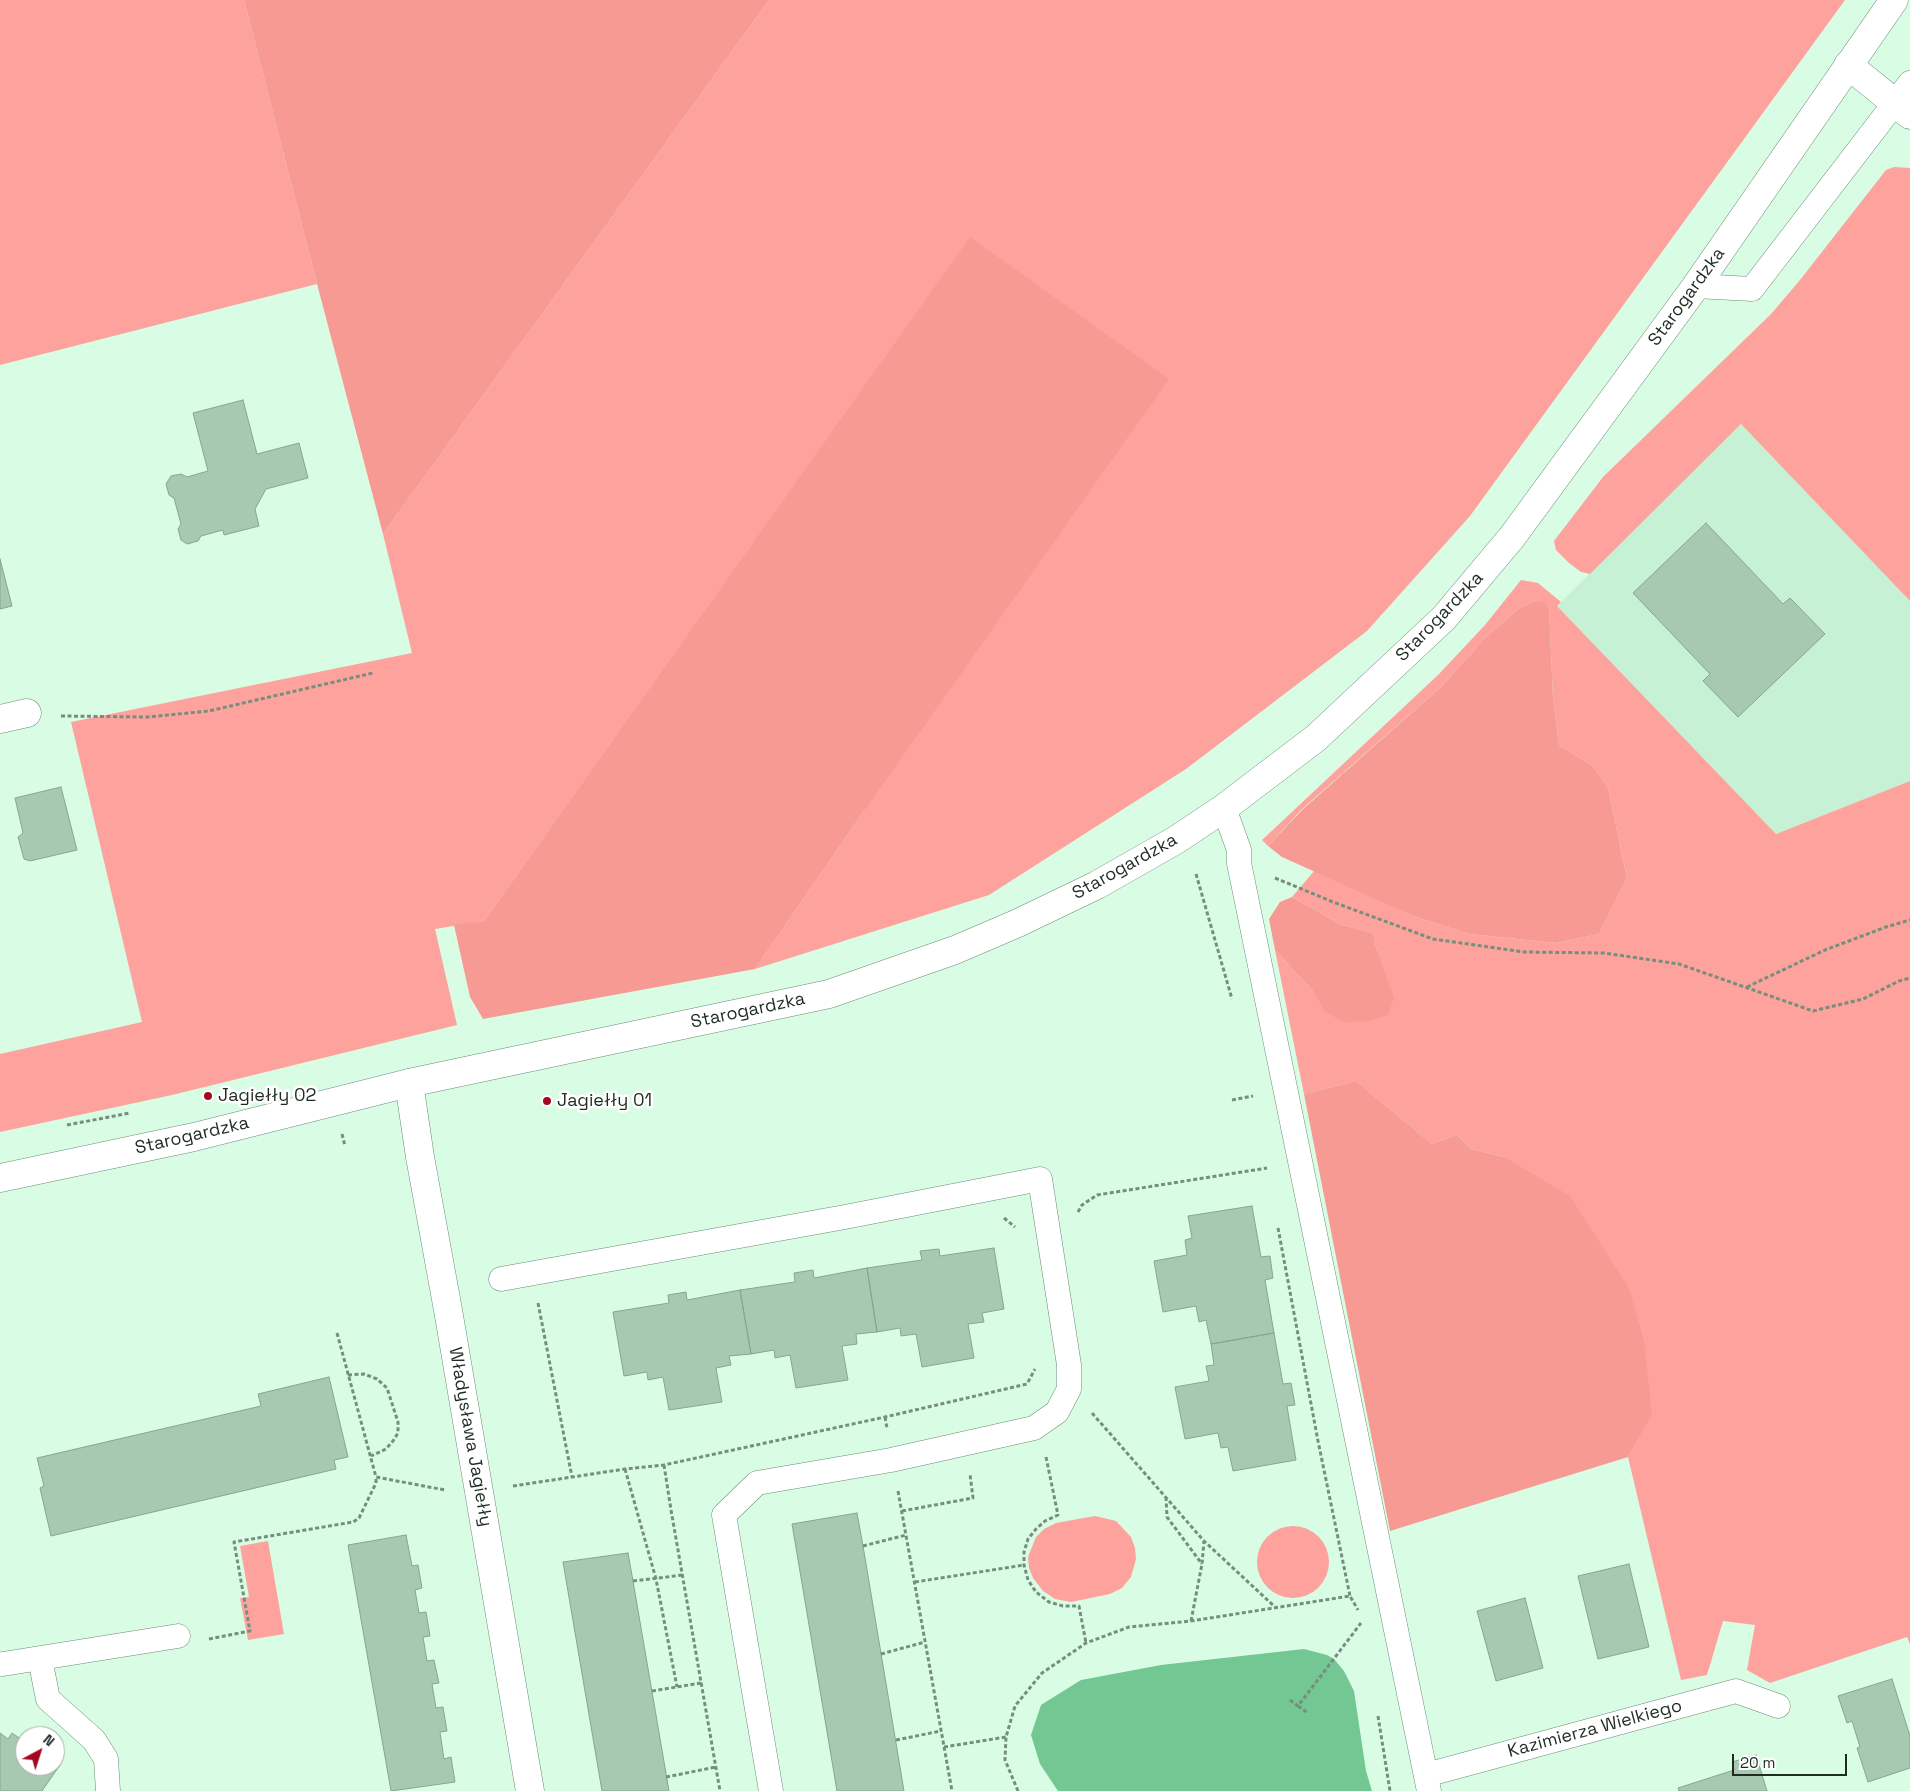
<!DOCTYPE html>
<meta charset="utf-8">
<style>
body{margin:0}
#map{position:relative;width:1910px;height:1791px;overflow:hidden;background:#d9fde4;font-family:"Space Grotesk",sans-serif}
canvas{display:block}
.north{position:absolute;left:15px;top:1726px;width:50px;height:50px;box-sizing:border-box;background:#fff;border:1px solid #a5aba7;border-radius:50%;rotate:40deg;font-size:14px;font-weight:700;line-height:20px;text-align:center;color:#1f2c23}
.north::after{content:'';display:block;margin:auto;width:18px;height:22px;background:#a40820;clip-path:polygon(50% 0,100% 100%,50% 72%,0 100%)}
.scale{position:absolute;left:1732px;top:1754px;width:115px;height:22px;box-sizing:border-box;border:2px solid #1f2c23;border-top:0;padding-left:6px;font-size:15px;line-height:18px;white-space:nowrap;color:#1f2c23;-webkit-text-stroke:4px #fff;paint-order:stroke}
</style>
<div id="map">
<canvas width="1910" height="1791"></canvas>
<div class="north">N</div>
<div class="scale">20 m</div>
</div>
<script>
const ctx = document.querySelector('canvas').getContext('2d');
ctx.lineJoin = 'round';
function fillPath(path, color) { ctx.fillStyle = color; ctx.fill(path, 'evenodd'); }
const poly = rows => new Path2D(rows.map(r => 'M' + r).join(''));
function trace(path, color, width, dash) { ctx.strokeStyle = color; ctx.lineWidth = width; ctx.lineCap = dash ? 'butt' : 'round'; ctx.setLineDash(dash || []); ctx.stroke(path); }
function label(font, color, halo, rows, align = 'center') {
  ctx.font = font + ' "Space Grotesk",sans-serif'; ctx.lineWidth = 5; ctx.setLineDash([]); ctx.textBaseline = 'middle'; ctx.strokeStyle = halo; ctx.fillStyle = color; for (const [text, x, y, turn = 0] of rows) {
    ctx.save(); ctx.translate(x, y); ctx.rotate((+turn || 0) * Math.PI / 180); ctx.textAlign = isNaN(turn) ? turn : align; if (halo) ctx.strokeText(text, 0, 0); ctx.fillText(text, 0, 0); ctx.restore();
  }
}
const built = poly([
 [1741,424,1910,601,1910,781,1776,834,1557,606]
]);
const green = poly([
 [0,0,244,0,317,284,0,365],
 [769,0,1845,0,1470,516,1367,631,1186,769,989,895,755,969,864,811,970,238,484,921,435,929,457,1025,172,1095,0,1132,0,1054,142,1022,71,722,412,653,383,534],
 [1894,167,1910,168,1910,601,1741,424,1590,574,1581,572,1569,563,1556,550,1554,541,1603,477,1771,314,1800,280,1886,170],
 [1521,580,1538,583,1561,602,1557,606,1776,834,1910,781,1910,1644,1907,1637,1770,1683,1747,1670,1755,1625,1723,1621,1707,1675,1681,1680,1628,1457,1652,1414,1504,1157,1471,1149,1457,1135,1432,1144,1356,1081,1304,1094,1275,950,1312,990,1325,1011,1377,951,1373,933,1342,925,1292,897,1315,870,1413,916,1469,934,1556,943,1599,934,1627,878,1608,788,1593,766,1559,745,1553,698,1549,608,1545,602,1533,602,1521,607,1485,638,1441,687,1302,809,1268,846,1262,840,1439,674,1485,625],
 [1095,1516,1116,1521,1131,1537,1135,1548,1136,1559,1131,1577,1122,1588,1110,1594,1071,1602,1055,1599,1043,1591,1033,1578,1029,1568,1028,1557,1036,1537,1044,1529,1056,1523],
 '1257 1562a36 36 0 1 1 72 0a36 36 0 1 1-72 0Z',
 [268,1541,284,1634,248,1640,240,1598,249,1597,240,1546]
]);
const forest = poly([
 [244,0,769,0,383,534,317,284],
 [970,237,1169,379,864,811,755,969,483,1019,470,997,454,925,484,921],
 [1533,602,1545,602,1549,608,1553,698,1559,745,1593,766,1608,788,1627,878,1599,934,1556,943,1469,934,1413,916,1282,857,1268,846,1303,809,1441,687,1485,638,1521,607],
 [1292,897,1342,925,1373,933,1377,951,1394,998,1388,1015,1370,1021,1344,1022,1325,1012,1312,990,1275,950,1269,919,1280,902],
 [1356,1081,1432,1144,1457,1135,1471,1149,1504,1157,1570,1196,1629,1288,1644,1341,1652,1415,1628,1457,1390,1531,1304,1094]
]);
const water = poly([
 [1304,1649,1327,1655,1334,1659,1344,1671,1354,1691,1366,1771,1372,1791,1058,1791,1040,1764,1031,1735,1041,1705,1081,1680,1161,1665]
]);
const building = poly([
 [243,400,257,454,299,443,308,478,266,489,255,509,259,526,224,535,223,530,201,536,198,541,187,544,181,540,178,529,181,524,174,498,169,495,166,484,171,476,181,474,187,477,208,471,193,413,243,400],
 [1706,523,1783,604,1790,598,1825,634,1738,717,1703,681,1710,674,1633,593,1706,523],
 [0,559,12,606,0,609,0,559],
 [61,787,77,850,30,861,24,859,18,837,23,833,15,798,61,787],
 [1252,1206,1261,1257,1270,1256,1273,1278,1265,1280,1274,1333,1211,1344,1206,1320,1199,1322,1196,1306,1163,1312,1154,1261,1187,1255,1185,1240,1192,1238,1188,1216,1252,1206],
 [994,1248,1004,1309,982,1313,984,1322,968,1324,974,1358,922,1367,916,1334,901,1336,900,1328,877,1332,867,1268,922,1260,920,1251,939,1249,940,1256,994,1248],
 [867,1268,877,1332,856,1334,857,1344,842,1346,848,1380,796,1388,790,1355,775,1358,774,1350,751,1354,740,1290,795,1282,794,1273,813,1270,814,1278,867,1268],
 [740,1290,751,1354,729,1356,731,1365,716,1368,722,1402,669,1410,663,1377,648,1380,647,1372,624,1376,613,1312,669,1303,668,1295,686,1292,687,1300,740,1290],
 [1274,1333,1283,1384,1291,1383,1295,1405,1287,1406,1296,1460,1233,1471,1228,1447,1221,1448,1218,1433,1185,1439,1175,1387,1209,1381,1206,1366,1214,1365,1211,1344,1274,1333],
 [329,1377,348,1457,334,1460,336,1469,51,1536,40,1488,44,1486,37,1458,261,1406,258,1394,329,1377],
 [857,1513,863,1546,904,1791,837,1791,792,1524,857,1513],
 [406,1535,412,1566,418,1565,422,1588,415,1590,419,1613,426,1612,430,1636,423,1637,427,1661,434,1660,439,1683,432,1684,436,1708,443,1707,447,1731,440,1732,444,1759,451,1757,455,1782,391,1791,348,1545,406,1535],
 [628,1553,633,1581,669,1791,602,1791,563,1562,628,1553],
 [1629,1564,1649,1647,1598,1659,1578,1576,1629,1564],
 [1525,1598,1543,1668,1496,1681,1477,1611,1525,1598],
 [1892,1679,1910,1736,1910,1768,1868,1782,1857,1748,1860,1747,1852,1721,1847,1723,1838,1696,1892,1679],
 [0,1733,8,1739,12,1733,25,1742,25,1766,55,1766,55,1762,60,1765,42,1791,0,1791,0,1733],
 [1756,1755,1767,1791,1679,1791,1678,1788,1734,1770,1732,1762,1756,1755]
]);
const path = poly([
 [61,716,147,717,209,711,373,673],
 [1196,874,1232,999],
 [1275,878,1333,902,1433,939,1524,952,1604,953,1679,964,1813,1011,1863,999,1899,981,1910,978],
 [1747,987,1825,950,1886,927,1910,920],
 [1232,1100,1253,1096],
 [67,1125,130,1113],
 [342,1134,345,1146],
 [1078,1212,1082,1205,1097,1195,1267,1168],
 [1004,1218,1015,1227],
 [1278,1228,1318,1441,1350,1596],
 [538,1303,572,1477],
 [337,1333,376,1477,445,1490],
 [348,1375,364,1374,377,1379,387,1388,398,1422,398,1433,393,1441,386,1449,371,1456],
 [1092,1413,1204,1541,1275,1607],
 [885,1417,887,1428],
 [1046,1457,1058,1515,1045,1521,1036,1529,1028,1539,1024,1552,1024,1565,1028,1580,1036,1592,1049,1602,1063,1606,1079,1606,1086,1643],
 [664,1465,671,1510,720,1791],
 [625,1469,656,1579,677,1687],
 [513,1486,625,1469,664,1465,885,1417,1027,1384,1035,1369],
 [898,1491,952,1791],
 [1166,1497,1167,1517,1202,1564],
 [902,1511,973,1498,970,1474],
 [863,1546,906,1535],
 [633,1581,683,1575],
 [915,1582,1024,1565],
 [1191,1621,1202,1564,1204,1541],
 [209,1639,250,1631,234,1542,353,1522,359,1518,376,1483,376,1477],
 [881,1654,925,1642],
 [652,1691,701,1683],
 [1290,1700,1298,1706,1361,1623],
 [1298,1706,1308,1713],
 [1378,1716,1390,1791],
 [896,1740,941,1731],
 [944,1747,1006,1737],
 [666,1777,716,1767],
 [1018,1791,1005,1760,1006,1737,1015,1706,1042,1673,1086,1643,1129,1627,1191,1621,1350,1596,1358,1610]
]);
const service = poly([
 [1696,286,1752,289,1910,83],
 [1224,808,1239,850,1239,863,1429,1791],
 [501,1279,845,1217,1040,1179,1069,1365,1069,1389,1057,1412,1034,1428,891,1460,757,1483,724,1515,771,1791],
 [40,1659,48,1699,94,1740,106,1759,108,1791],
 [3,1664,178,1636],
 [1426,1775,1736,1691,1778,1706]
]);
const minor = poly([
 [1848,65,1910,115],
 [0,719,27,713],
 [409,1083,420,1157,448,1310,530,1791]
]);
const secondary = poly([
 [0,1178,194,1137,409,1083,829,994,955,950,1018,923,1097,885,1176,840,1224,808,1316,738,1444,618,1512,537,1696,286,1894,0]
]);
const markers = [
 [208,1096,5,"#a40820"],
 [547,1101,5,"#a40820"]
];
const streetNames = [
 ["Starogardzka",1687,297,-54],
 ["Starogardzka",1440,617,-46],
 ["Starogardzka",1125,867,-29],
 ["Starogardzka",748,1011,-12],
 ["Starogardzka",192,1136,-13],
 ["Władysława Jagiełły",470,1437,80],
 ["Kazimierza Wielkiego",1595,1729,-15]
];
const poiNames = [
 ["Jagiełły 02",218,1096],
 ["Jagiełły 01",557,1101]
];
fillPath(built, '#c7f1d4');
fillPath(green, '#fda29d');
fillPath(forest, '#f79a94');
fillPath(water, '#72c793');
fillPath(building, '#a7c9b2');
trace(building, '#85a690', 1);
trace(service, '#6b8c76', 25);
trace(minor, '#6b8c76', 29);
trace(secondary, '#6b8c76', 29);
trace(path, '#768e7d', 3, [4, 2.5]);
trace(service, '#fff', 24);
trace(minor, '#fff', 28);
trace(secondary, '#fff', 28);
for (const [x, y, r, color] of markers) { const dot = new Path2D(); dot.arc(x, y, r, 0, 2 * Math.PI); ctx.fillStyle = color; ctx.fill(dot); trace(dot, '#fff', 2); }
label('18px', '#1f2c23', '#fff', streetNames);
label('18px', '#1f2c23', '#fff', poiNames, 'left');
</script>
